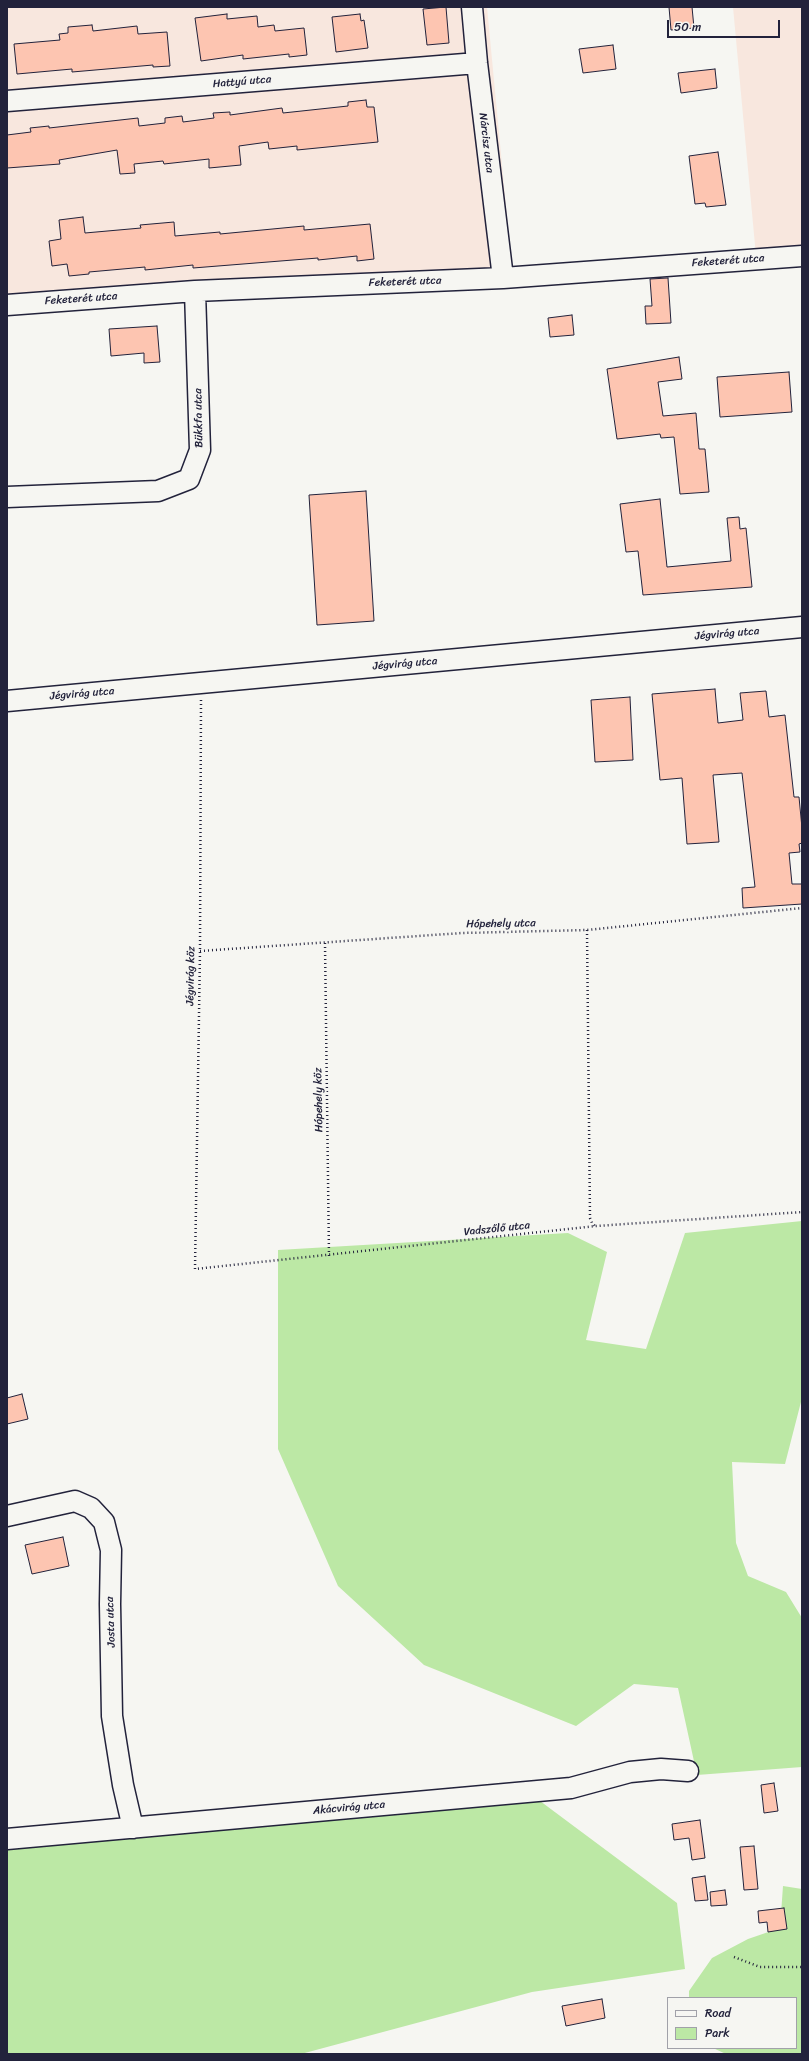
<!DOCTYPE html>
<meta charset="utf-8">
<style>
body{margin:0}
#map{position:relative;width:809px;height:2061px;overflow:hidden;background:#f6f6f2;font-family:Sriracha,sans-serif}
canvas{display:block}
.frame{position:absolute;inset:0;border:8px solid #22223b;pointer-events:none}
.legend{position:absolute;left:667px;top:1997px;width:130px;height:52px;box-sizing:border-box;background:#f6f6f2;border:1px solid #a1a1a9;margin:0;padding:5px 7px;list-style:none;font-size:12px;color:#22223b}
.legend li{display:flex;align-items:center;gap:8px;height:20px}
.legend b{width:20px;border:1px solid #a1a1a9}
.scale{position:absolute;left:667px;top:20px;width:113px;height:18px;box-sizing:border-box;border:2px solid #22223b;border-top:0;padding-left:5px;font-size:12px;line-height:14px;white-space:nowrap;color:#22223b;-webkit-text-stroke:3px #f6f6f2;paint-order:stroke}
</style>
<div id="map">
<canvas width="809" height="2061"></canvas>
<div class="frame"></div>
<ul class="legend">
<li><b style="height:5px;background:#f6f6f2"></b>Road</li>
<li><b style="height:11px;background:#bce8a5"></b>Park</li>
</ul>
<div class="scale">50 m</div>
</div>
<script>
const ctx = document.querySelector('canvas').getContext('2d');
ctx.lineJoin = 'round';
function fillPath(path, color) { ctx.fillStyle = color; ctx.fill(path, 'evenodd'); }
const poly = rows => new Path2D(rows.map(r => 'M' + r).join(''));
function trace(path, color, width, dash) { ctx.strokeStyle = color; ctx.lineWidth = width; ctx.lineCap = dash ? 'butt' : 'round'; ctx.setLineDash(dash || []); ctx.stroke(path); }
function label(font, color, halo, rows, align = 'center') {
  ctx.font = font + ' Sriracha,sans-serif'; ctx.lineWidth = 4; ctx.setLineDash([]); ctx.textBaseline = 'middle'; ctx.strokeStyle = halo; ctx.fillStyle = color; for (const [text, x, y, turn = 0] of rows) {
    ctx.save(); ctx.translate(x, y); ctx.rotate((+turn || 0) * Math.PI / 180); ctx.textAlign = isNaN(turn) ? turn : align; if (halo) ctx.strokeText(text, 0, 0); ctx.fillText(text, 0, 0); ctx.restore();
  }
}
const built = poly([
 [7,7,487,7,511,259,503,278,7,315],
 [733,7,802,7,802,257,756,256]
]);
const green = poly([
 [802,1221,802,1398,785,1464,732,1462,736,1543,748,1576,786,1592,802,1618,802,1767,697,1775,678,1688,634,1684,576,1726,424,1665,338,1586,278,1449,278,1250,568,1233,607,1252,586,1340,646,1349,685,1233],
 [532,1795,677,1903,685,1969,532,1992,301,2054,7,2054,7,1846],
 [783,1886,802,1889,802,2054,726,2054,713,2048,796,2048,796,1998,689,1998,689,1991,712,1958,748,1939,780,1928]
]);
const building = poly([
 [446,7,449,43,427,45,423,9,446,7],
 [669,7,692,7,694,28,671,30,669,7],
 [227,14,227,19,257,16,258,27,274,25,275,31,304,28,307,55,289,57,289,54,243,59,243,55,201,61,195,18,227,14],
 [360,14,361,21,364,20,368,48,336,52,332,17,360,14],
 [92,25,93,31,137,26,138,34,167,32,170,66,153,67,153,65,72,72,72,69,17,74,14,44,60,40,59,34,68,33,68,27,92,25],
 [613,45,616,69,583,73,579,49,613,45],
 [715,69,717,88,681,93,678,73,715,69],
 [366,100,367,107,374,107,378,142,297,150,297,146,269,149,268,142,239,146,241,165,209,168,209,159,164,164,163,161,134,164,135,173,120,174,117,150,59,160,60,164,7,168,7,135,31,132,30,128,49,126,49,128,138,118,139,126,165,123,165,118,182,116,183,122,214,118,213,113,230,112,230,115,282,108,283,113,348,106,348,102,366,100],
 [718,152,726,205,706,207,705,203,695,204,689,156,718,152],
 [83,217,85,233,141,228,140,225,174,222,175,236,220,232,220,234,304,226,304,230,370,224,374,259,357,261,357,256,318,260,318,258,193,268,193,265,145,270,145,267,89,272,89,274,69,276,67,264,52,266,49,241,61,239,59,220,83,217],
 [668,278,671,323,646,324,645,306,652,306,650,279,668,278],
 [572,315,574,335,550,337,548,318,572,315],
 [157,326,160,362,144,363,144,353,111,356,109,329,157,326],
 [679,357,682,379,658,382,663,416,696,413,699,449,705,449,709,492,680,494,674,437,661,438,660,434,617,439,607,369,679,357],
 [789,372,792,412,720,417,717,377,789,372],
 [366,491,374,621,317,625,309,495,366,491],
 [660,499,667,567,731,561,727,518,739,517,740,529,746,528,752,587,643,595,638,551,626,552,620,504,660,499],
 [715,689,718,723,743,720,740,693,766,691,769,717,785,715,794,797,799,797,802,828,802,843,799,844,800,852,789,853,792,884,802,884,802,904,743,908,742,888,755,887,742,773,713,775,719,842,687,844,682,778,660,780,652,694,715,689],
 [630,697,633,760,595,762,591,700,630,697],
 [22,1394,28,1419,7,1424,7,1398,22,1394],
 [63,1537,69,1566,32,1574,25,1545,63,1537],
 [774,1783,778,1811,764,1813,761,1785,774,1783],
 [700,1820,705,1858,692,1860,689,1838,674,1840,672,1824,700,1820],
 [754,1846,758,1889,744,1890,740,1847,754,1846],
 [705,1876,708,1900,695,1901,692,1878,705,1876],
 [725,1890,727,1905,711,1906,710,1892,725,1890],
 [784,1908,787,1929,768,1932,767,1922,759,1923,758,1911,784,1908],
 [602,1999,605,2018,566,2026,562,2006,602,1999]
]);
const path = poly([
 [201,700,200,951,195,1269,596,1226,802,1212],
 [587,930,590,1218,592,1223,595,1226],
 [325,943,329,1256],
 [200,951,462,933,587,930,802,908],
 [734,1957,760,1967,802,1967]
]);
const minor = poly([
 [472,7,477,63,503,278],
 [7,101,477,63],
 [7,305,195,291,503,278,802,256],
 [7,497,158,491,189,479,200,450,195,291],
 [7,701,802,627],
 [7,1516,75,1501,91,1508,104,1522,111,1550,110,1604,112,1716,123,1785,133,1828],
 [7,1839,571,1788,630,1772,661,1769,688,1771]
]);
const streetNames = [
 ["Hattyú utca",242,82,-5],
 ["Nárcisz utca",486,143,83],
 ["Feketerét utca",728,261,-4],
 ["Feketerét utca",405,282,-2],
 ["Feketerét utca",81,299,-4],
 ["Bükkfa utca",199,418,-91],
 ["Jégvirág utca",727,634,-5],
 ["Jégvirág utca",405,664,-5],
 ["Jégvirág utca",82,694,-5],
 ["Hópehely utca",501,924,-1],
 ["Jégvirág köz",191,976,-89],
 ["Hópehely köz",319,1100,-91],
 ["Vadszőlő utca",497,1229,-6],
 ["Josta utca",111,1622,-92],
 ["Akácvirág utca",349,1808,-5]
];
fillPath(built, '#f8e7de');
fillPath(green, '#bce8a5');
fillPath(building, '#fdc5b1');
trace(building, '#22223b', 1);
trace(minor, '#22223b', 23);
trace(path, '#22223b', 2.5, [1, 3]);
trace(minor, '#f6f6f2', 20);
label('11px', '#22223b', '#f6f6f2', streetNames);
</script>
